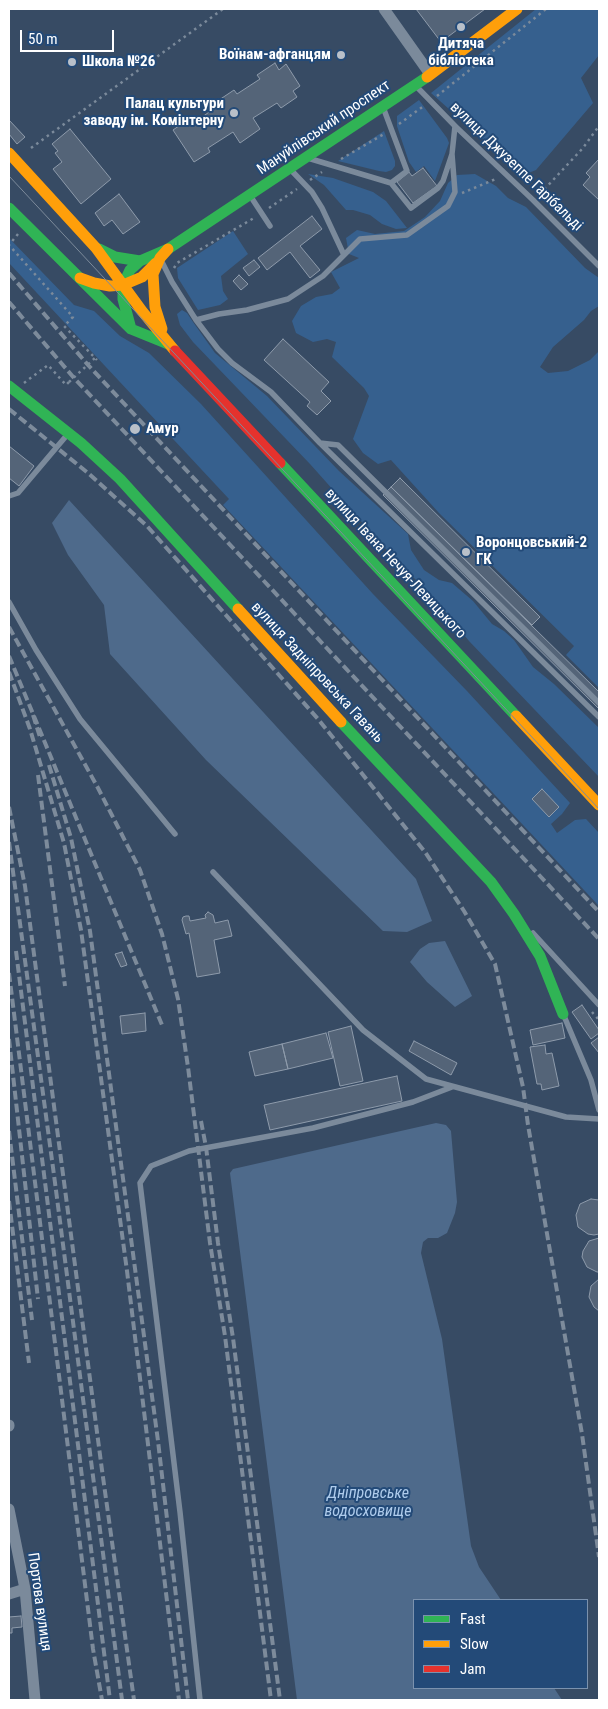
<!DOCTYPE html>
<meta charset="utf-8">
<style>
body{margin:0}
#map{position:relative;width:608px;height:1709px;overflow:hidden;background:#374b64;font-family:"Roboto Condensed",sans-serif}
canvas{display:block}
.frame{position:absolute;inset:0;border:10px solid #fff;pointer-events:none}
.legend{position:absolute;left:413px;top:1599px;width:175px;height:90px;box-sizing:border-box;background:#234a78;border:1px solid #7b92ae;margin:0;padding:6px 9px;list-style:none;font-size:15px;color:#fff}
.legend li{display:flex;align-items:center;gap:10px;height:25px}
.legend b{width:25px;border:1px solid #7b92ae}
.scale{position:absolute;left:20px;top:30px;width:94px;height:22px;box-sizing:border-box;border:2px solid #fff;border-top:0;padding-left:6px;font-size:15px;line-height:18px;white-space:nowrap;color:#fff;-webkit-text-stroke:4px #234a78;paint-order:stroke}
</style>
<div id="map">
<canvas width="608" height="1709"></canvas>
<div class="frame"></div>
<ul class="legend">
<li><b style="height:6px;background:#30b455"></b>Fast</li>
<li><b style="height:6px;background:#ff9f0a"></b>Slow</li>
<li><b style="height:6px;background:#e5322d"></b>Jam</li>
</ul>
<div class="scale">50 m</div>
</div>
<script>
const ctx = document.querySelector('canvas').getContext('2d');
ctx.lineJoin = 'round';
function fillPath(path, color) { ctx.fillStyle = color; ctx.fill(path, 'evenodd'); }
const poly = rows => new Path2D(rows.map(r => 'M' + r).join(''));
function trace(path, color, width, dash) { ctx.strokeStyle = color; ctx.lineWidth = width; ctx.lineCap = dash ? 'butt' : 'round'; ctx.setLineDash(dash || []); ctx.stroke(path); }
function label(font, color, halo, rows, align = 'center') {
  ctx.font = font + ' "Roboto Condensed",sans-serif'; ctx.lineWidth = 4; ctx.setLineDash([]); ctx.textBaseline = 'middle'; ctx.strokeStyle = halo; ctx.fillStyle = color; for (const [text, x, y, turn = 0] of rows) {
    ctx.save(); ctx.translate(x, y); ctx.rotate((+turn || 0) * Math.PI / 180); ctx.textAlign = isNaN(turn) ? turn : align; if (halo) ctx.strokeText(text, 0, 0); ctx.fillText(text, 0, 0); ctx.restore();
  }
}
const green = poly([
 [536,9,599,9,599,55,581,78,593,103,536,170,526,174,515,168,431,93],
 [419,100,447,138,449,143,435,181,424,166,416,172,409,162,397,126,397,116],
 [384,131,395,161,395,166,392,170,386,172,379,171,338,161],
 [308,174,333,178,373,192,386,201,407,228,396,229,382,224,370,215,353,210,346,210,324,185],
 [475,174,496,186,508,198,526,207,585,268,599,278,599,306,591,311,584,320,553,347,540,367,548,373,568,371,590,360,599,351,599,688,566,655,574,646,439,513,391,460,378,464,363,453,353,439,369,396,364,388,332,357,336,342,327,339,313,342,296,333,292,321,301,306,316,297,332,294,340,288,331,272,359,258,349,254,346,238,357,230,375,234,404,231,425,217,440,201,448,183,457,175],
 [233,231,248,254,221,276,223,291,228,299,220,305,198,310,178,278,177,268],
 [9,238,74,305,94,311,120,336,149,353,201,404,373,594,467,691,570,803,562,814,551,824,557,833,575,820,586,819,599,833,599,906,223,505,229,499,9,263],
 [182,310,187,313,193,322,215,353,267,396,339,471,408,534,411,550,424,570,439,580,452,583,473,601,492,624,504,631,514,640,533,667,554,684,599,728,599,777,469,641,434,598,393,557,310,464,193,342,180,325,177,314]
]);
const water = poly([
 [69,500,416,879,432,921,407,932,383,931,206,760,110,654,104,605,68,555,52,523],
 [445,941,472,996,455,1007,427,982,410,962,420,949,429,943],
 [436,1123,446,1125,451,1131,457,1202,455,1213,447,1233,438,1238,428,1238,423,1242,421,1253,442,1339,471,1546,479,1567,501,1600,414,1600,414,1688,554,1688,562,1700,297,1700,230,1173,233,1169]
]);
const building = poly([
 [416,9,485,9,441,42,416,9],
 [275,63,279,70,286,64,300,86,293,91,297,97,281,108,277,103,253,118,260,129,240,143,233,132,208,148,210,152,194,162,173,130,189,119,192,124,215,108,213,104,234,90,237,94,260,79,257,75,275,63],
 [9,120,25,137,17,144,9,134,9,120],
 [70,129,111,179,81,204,53,169,62,162,55,153,58,151,52,144,70,129],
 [599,159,599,200,583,185,590,177,586,173,599,159],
 [423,168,437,186,413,203,397,182,409,172,412,176,423,168],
 [119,194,140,222,123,234,112,220,104,226,95,213,119,194],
 [312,216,322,229,300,246,320,270,310,278,290,252,267,270,258,258,312,216],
 [254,260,260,267,249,276,243,268,254,260],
 [239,275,248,284,241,290,233,281,239,275],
 [283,339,329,382,321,391,331,401,317,415,307,406,310,402,264,360,283,339],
 [9,446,34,466,19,486,9,478,9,446],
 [400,478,540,617,532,625,391,487,400,478],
 [391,487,599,692,599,709,383,495,391,487],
 [542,789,559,807,549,817,532,799,542,789],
 [208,912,213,915,215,923,228,920,232,936,214,940,220,973,197,977,189,933,186,934,182,920,183,917,186,916,189,916,190,921,206,918,205,915,208,912],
 [122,952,127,965,121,967,115,954,122,952],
 [582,1005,599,1030,599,1033,591,1039,572,1012,582,1005],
 [145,1013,146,1031,122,1034,120,1016,145,1013],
 [562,1023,565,1038,533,1045,530,1030,562,1023],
 [351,1026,363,1081,340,1086,328,1032,351,1026],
 [326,1033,333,1058,288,1069,282,1044,326,1033],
 [599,1037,599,1053,591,1043,599,1037],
 [414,1041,457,1063,451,1075,409,1051,414,1041],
 [282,1044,288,1069,255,1076,249,1052,282,1044],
 [545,1045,546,1054,552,1053,559,1086,542,1090,541,1084,537,1084,530,1047,545,1045],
 [397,1076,402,1101,270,1130,264,1105,397,1076],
 [591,1199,599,1200,599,1234,594,1235,588,1234,578,1227,576,1215,580,1204,591,1199],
 [599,1238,599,1272,597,1272,587,1267,582,1257,583,1251,589,1241,599,1238],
 [599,1279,599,1311,594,1307,589,1297,591,1286,599,1279],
 [21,1616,22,1627,12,1628,12,1633,9,1633,9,1617,21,1616]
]);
const path = poly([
 [437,96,546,9],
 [399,124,425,105],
 [31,148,223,9],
 [341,159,384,134],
 [310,180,322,172],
 [462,193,498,178],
 [540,194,583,148,599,126],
 [269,208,297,189],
 [18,234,9,245,73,317,64,326,97,360],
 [174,268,177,263,254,218],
 [69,382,95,358],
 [24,383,48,365,66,385,69,382,70,383],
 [592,1012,599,1020]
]);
const lane = poly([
 [416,86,455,126,533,200,599,266],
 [383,107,407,171,391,183],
 [311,159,391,183,411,208,438,188,443,181,452,154,455,126],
 [290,169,312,192,322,208,344,255],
 [251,197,270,226],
 [161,260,172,282,196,320,218,349,232,363,271,392,320,443,599,717],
 [196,320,219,314,247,310,288,299,323,276,360,239,407,235,448,206,455,192,452,154],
 [320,443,338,445,599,703],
 [9,496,18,493,67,435],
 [9,602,36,650,80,719,175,834],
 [213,872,363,1030,426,1079,566,1117,599,1119],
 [533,933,599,1005],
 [564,1016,591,1080,599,1110],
 [200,1700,180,1512,140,1183,151,1166,189,1151,313,1128,413,1102,452,1087]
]);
const street = poly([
 [384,9,430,74],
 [9,1425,9,1426],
 [9,1509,25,1589,35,1700],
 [9,1594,25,1589]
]);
const fast = poly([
 [9,208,131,329,168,344],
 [99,249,115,257,140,261],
 [131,329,123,299,123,285,130,270,140,261,168,249,427,77],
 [9,386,81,443,120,479,238,609],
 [280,463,516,716],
 [341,722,491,882,514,914,540,956,563,1014]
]);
const slow = poly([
 [427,77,517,9],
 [9,153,96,248,142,311,175,351],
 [80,278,94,283,110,286,123,285,142,277,156,263],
 [162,329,155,307,153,274,160,258,168,249],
 [238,609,341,722],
 [516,716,599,805]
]);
const jam = poly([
 [175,351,280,463]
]);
const tram = poly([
 [9,176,599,809]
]);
const rail = poly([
 [9,273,88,365,599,912],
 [9,302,74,378,599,939],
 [9,409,88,473,147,526,318,719,425,852,464,911,495,964,523,1087,528,1125,582,1434,599,1557],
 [9,627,98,788,140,870,162,934,178,999,188,1067,210,1243,225,1336,271,1700],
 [9,656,162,1025],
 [9,672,30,729,64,843,81,930,127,1271,179,1700],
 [33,715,40,737],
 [49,765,71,838,90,931,158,1441,188,1700],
 [38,775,65,986],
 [9,807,25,886,102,1470,134,1700],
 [9,842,54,1175,122,1700],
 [16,951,110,1700],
 [9,973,93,1649,102,1700],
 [9,1039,38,1299],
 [201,1121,206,1147,218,1243,233,1338,280,1700],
 [9,1131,32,1320],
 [9,1201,29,1363]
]);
const markers = [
 [461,27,5,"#b9c0c9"],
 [341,55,5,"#b9c0c9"],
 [72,62,5,"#b9c0c9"],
 [234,113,5,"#b9c0c9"],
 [135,429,6,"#b9c0c9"],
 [466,552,5,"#b9c0c9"]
];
const poiNames = [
 ["Дитяча",461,44,"center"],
 ["бібліотека",461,61,"center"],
 ["Воїнам-афганцям",331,55,"right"],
 ["Школа №26",82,62],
 ["Палац культури",224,104,"right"],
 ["заводу ім. Комінтерну",224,121,"right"],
 ["Амур",146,429],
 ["Воронцовський-2",476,543],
 ["ГК",476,560]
];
const streetNames = [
 ["Мануйлівський проспект",324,128,-34],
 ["вулиця Джузеппе Гарібальді",516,167,44],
 ["вулиця Івана Нечуя-Левицького",395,564,47],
 ["вулиця Задніпровська Гавань",317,673,47],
 ["Портова вулиця",39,1602,82]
];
const waterNames = [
 ["Дніпровське",368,1494],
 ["водосховище",368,1512]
];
fillPath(green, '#36608e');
fillPath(water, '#4e6a8b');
fillPath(building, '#546478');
trace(building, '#8e9bab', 1);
trace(path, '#7b8a9b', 2.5, [2.5, 4]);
trace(lane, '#7b8a9b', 5.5);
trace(street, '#7b8a9b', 11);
trace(fast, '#30b455', 11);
trace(slow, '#ff9f0a', 11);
trace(jam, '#e5322d', 11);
trace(tram, '#7d8b9b', 1);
trace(rail, '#7d8b9b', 4, [9, 4]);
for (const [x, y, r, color] of markers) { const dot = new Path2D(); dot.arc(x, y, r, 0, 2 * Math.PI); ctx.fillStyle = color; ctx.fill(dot); trace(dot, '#234a78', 2); }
label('bold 15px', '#fff', '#234a78', poiNames, 'left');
label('15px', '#fff', '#234a78', streetNames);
label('italic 16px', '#afccec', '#234a78', waterNames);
</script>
